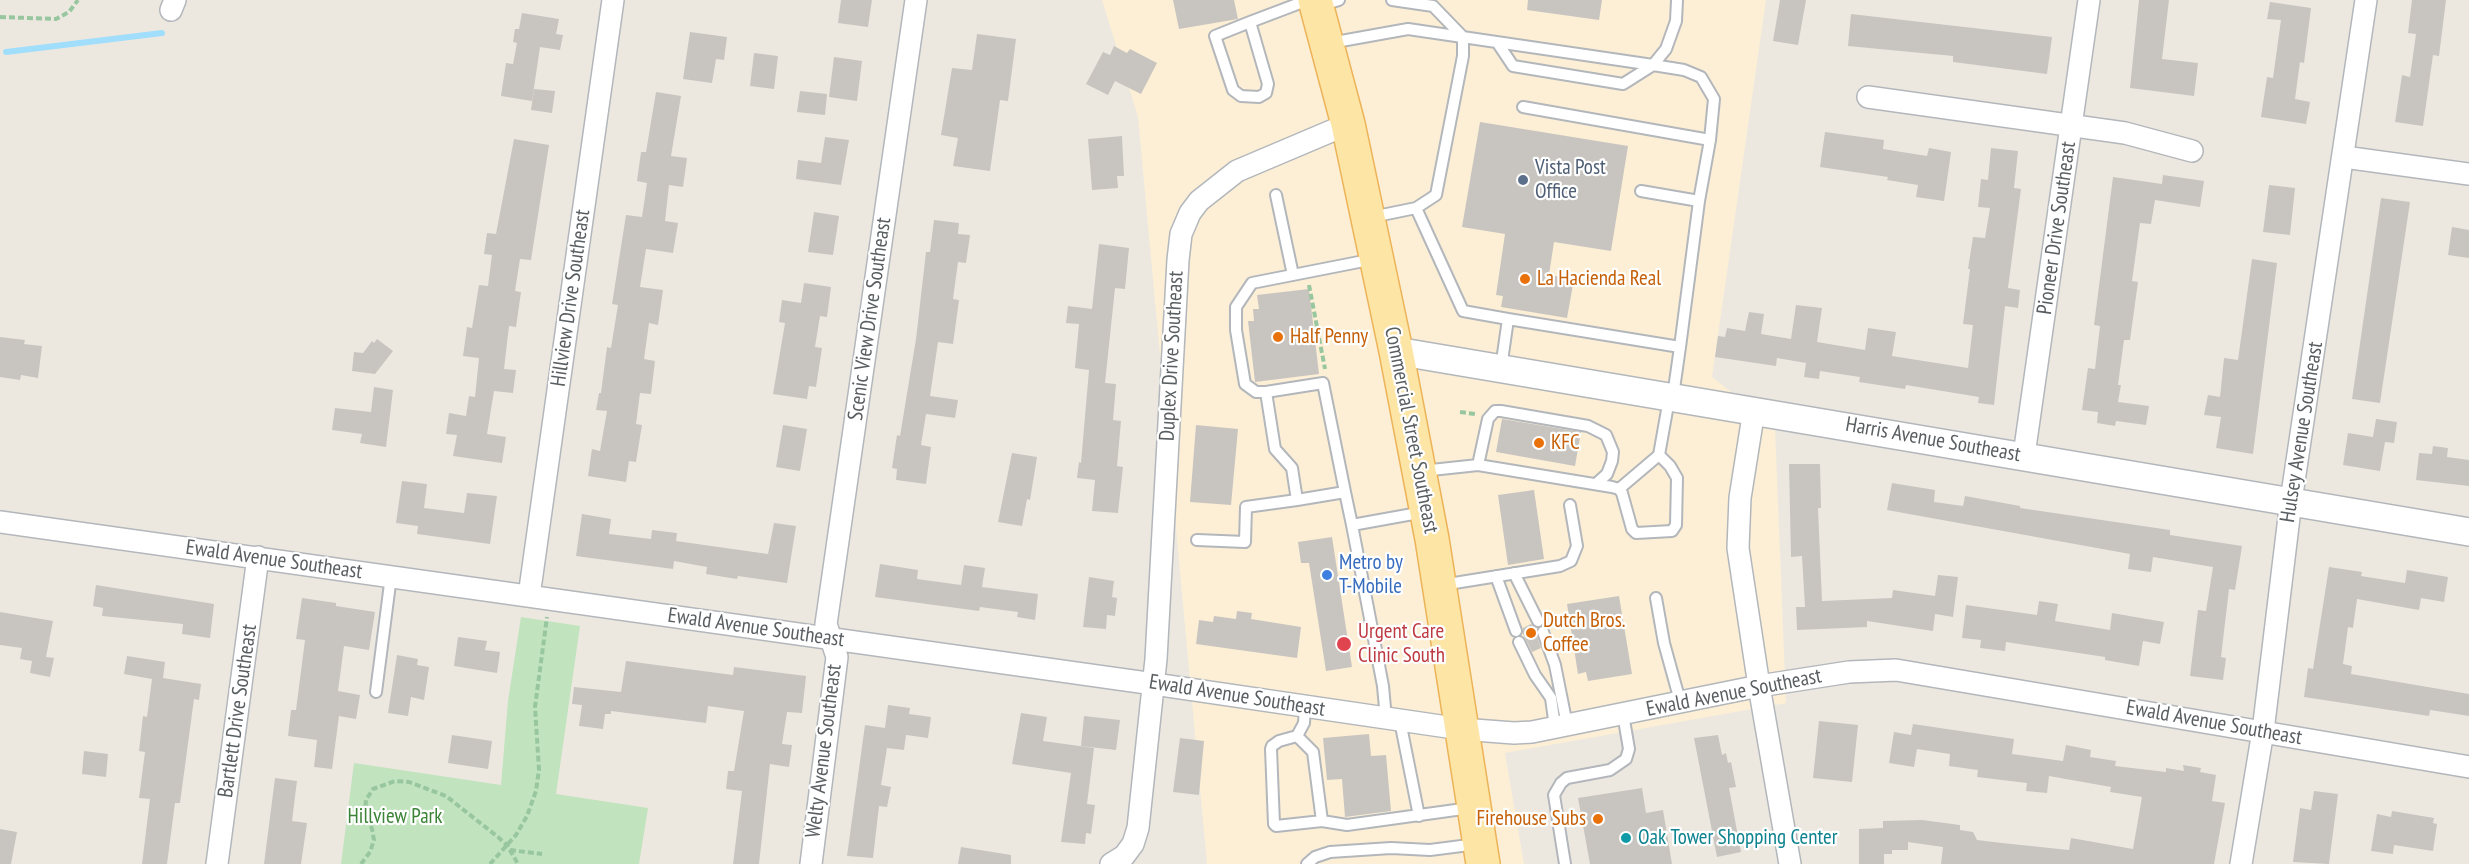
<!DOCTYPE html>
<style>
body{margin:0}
canvas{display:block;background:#ece8e0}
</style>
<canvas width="2469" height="864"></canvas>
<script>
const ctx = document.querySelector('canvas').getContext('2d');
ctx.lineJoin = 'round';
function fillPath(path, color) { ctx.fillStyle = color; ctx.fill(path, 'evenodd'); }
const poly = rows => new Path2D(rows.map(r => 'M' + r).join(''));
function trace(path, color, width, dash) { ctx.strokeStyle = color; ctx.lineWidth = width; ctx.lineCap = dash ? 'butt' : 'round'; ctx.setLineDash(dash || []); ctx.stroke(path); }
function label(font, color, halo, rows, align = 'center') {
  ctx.font = font + ' "PT Sans Narrow",sans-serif'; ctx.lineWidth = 4.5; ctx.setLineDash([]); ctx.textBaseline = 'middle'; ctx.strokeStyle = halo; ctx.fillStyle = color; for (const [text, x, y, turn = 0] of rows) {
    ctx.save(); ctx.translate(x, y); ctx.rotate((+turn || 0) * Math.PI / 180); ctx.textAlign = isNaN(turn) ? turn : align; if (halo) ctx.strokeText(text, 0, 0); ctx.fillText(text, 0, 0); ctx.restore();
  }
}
const commercial = poly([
 [1102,0,1766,0,1712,377,1775,427,1786,703,1505,753,1524,864,1207,864,1138,117]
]);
const green = poly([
 [521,617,580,626,556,794,648,808,639,864,341,864,354,763,501,785,508,701]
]);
const stream = poly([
 [6,52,162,33]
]);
const building = poly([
 [841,0,872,0,868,27,838,23],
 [1173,0,1234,0,1238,19,1179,29],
 [1528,0,1602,0,1599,20,1527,10],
 [1780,0,1806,0,1798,45,1773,41],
 [2139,0,2169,0,2162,59,2198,63,2194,96,2130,88],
 [2412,0,2446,0,2439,56,2433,55,2423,126,2395,122,2402,75,2410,77,2416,34,2408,33],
 [2270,2,2311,8,2304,63,2300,62,2295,99,2310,102,2306,124,2261,117,2267,77,2273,78,2281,20,2267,19],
 [522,13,559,19,556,34,563,35,560,50,540,47,532,101,501,96,506,63,513,64,517,43,513,42,515,29,519,29],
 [1851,14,2052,37,2047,74,1953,62,1953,56,1848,46],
 [690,32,727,37,724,60,716,59,712,83,683,79],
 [977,34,1016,39,1008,101,1000,100,990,171,953,166,958,138,941,135,952,68,972,70],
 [1114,46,1127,53,1130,49,1157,63,1141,94,1115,81,1108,95,1086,84,1103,52,1110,55],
 [754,53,778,56,774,89,750,86],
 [834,57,862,61,857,101,829,97],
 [534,89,555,91,552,113,531,110],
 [800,91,827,94,825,115,797,112],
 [656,92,681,96,671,156,687,158,683,187,669,185,665,221,678,223,673,253,646,249,640,287,663,290,658,325,649,323,644,359,655,361,651,394,640,393,636,424,642,425,636,462,629,461,626,482,588,476,592,449,600,451,607,411,596,410,599,393,601,393,607,347,611,348,618,305,612,304,626,215,642,217,647,183,637,181,641,152,646,152],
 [1480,122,1628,146,1611,251,1554,242,1549,275,1574,279,1567,318,1501,307,1503,296,1496,295,1505,234,1462,227],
 [1825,132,1884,140,1883,149,1927,156,1929,148,1951,152,1944,201,1916,197,1918,185,1887,180,1888,177,1820,167],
 [1122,136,1124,176,1117,176,1118,188,1092,190,1088,139],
 [825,137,849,140,841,185,796,179,798,160,821,163],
 [514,139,549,145,531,260,520,259,515,291,521,292,516,327,509,326,504,369,516,370,513,393,494,391,487,434,506,437,502,463,453,456,457,435,446,434,449,413,466,416,469,396,475,397,479,358,463,356,467,327,472,328,479,285,488,286,492,255,484,254,487,233,496,234],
 [1991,148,2018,151,2014,188,2021,189,2008,288,2020,290,2018,308,2005,306,1994,405,1978,403,1979,397,1906,385,1905,389,1859,382,1860,377,1820,371,1819,379,1804,377,1806,363,1777,358,1776,366,1715,357,1718,336,1725,337,1727,328,1745,331,1749,312,1764,314,1761,334,1791,339,1796,305,1822,308,1817,342,1865,350,1868,328,1896,332,1892,356,1968,368,1973,325,1963,324,1970,269,1968,269,1973,237,1985,238,1990,208,1978,207,1981,179,1988,180],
 [2163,175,2204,181,2200,207,2155,200,2151,224,2140,223,2132,281,2138,282,2130,340,2124,340,2118,385,2121,385,2118,402,2149,406,2146,425,2116,421,2115,426,2097,423,2098,412,2082,410,2088,368,2095,369,2100,326,2094,325,2113,177,2162,184],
 [2269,185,2295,188,2290,235,2263,232],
 [2381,198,2410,202,2380,403,2352,399],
 [814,212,839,216,833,255,808,252],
 [934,220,959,223,958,234,970,235,966,263,958,262,953,299,959,300,953,344,938,342,930,396,958,400,955,418,926,414,921,445,931,447,926,484,896,480,897,469,892,468,897,435,900,436,916,339,926,252,930,252],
 [2452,227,2469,230,2469,258,2448,255],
 [1099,244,1129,248,1125,289,1115,288,1105,383,1116,384,1113,420,1121,421,1117,466,1123,467,1118,513,1092,511,1095,480,1077,478,1079,462,1081,463,1089,370,1075,368,1079,324,1066,323,1068,306,1092,309],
 [2252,259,2277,263,2253,454,2216,448,2221,417,2204,415,2208,395,2220,397,2224,358,2238,360],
 [804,283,831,287,827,317,820,316,815,347,822,348,816,387,809,386,807,399,773,394,785,323,779,322,782,300,801,303],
 [1309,289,1319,374,1255,382,1248,321,1254,321,1253,309,1259,309,1257,295],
 [0,337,25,340,24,344,42,346,38,378,21,375,20,380,0,377],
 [377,339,393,351,375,374,352,371,354,352,363,353,372,341,374,343],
 [374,387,393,390,386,447,360,443,362,434,332,430,335,408,371,412],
 [1502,419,1581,432,1575,466,1496,452],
 [2376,419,2397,422,2394,443,2385,442,2380,471,2343,465,2348,433,2373,437],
 [783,425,807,429,800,471,776,467],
 [1196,425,1238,429,1231,505,1190,502],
 [2433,446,2448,448,2447,457,2469,460,2469,486,2416,480,2419,453,2432,454],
 [1012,453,1037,457,1030,500,1027,499,1022,526,998,522],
 [1789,464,1820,464,1821,508,1818,508,1822,601,1892,598,1893,590,1935,596,1938,575,1958,577,1953,617,1935,614,1933,631,1867,621,1867,627,1797,630,1796,607,1805,607,1802,556,1791,557],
 [402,481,427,484,424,508,464,513,467,493,497,496,490,544,417,534,418,526,396,523],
 [1892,483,1935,490,1934,502,1963,506,1965,496,2020,506,2020,508,2170,530,2170,535,2242,546,2235,590,2229,589,2221,657,2226,658,2223,680,2190,676,2198,610,2206,611,2213,567,2153,557,2151,572,2128,569,2130,554,1887,510],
 [1534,490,1544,559,1508,565,1498,495],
 [582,514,611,519,609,534,651,539,652,530,677,533,676,541,768,554,774,523,796,526,787,583,738,576,737,579,706,574,707,567,674,561,673,569,576,556],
 [1332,537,1352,667,1326,671,1309,563,1301,563,1298,542],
 [880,564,918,570,917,579,961,585,964,565,985,568,982,587,1038,594,1035,620,1017,617,1018,612,980,607,979,611,875,597],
 [2329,567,2362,572,2361,576,2405,583,2407,570,2448,577,2444,602,2421,598,2419,610,2357,599,2353,628,2348,627,2343,664,2352,666,2351,674,2469,694,2469,716,2430,710,2429,716,2304,697,2308,668,2313,669],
 [1089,577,1114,581,1112,597,1117,598,1115,616,1107,615,1106,629,1083,627],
 [96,585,214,604,210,638,182,634,183,624,102,616,103,608,93,606],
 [1619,596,1632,674,1588,681,1586,672,1578,674,1567,604],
 [302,598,336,603,336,606,375,612,369,650,344,646,338,691,360,695,356,719,339,716,332,769,314,767,317,740,288,736,291,710,296,710,305,640,296,639],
 [2039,601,2058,604,2055,621,2110,630,2112,613,2164,622,2160,644,2143,641,2139,666,2105,660,2105,657,2006,642,2005,651,1980,648,1981,640,1962,638,1966,605,2037,615],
 [1237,611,1252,613,1251,619,1301,627,1297,658,1196,644,1199,620,1213,622,1214,616,1236,619],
 [0,612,53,621,46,657,54,658,50,677,30,673,32,661,20,659,22,648,0,645],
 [1531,624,1536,628,1536,634,1541,648,1532,652,1523,634,1523,628],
 [458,637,487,641,485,650,500,652,497,673,454,666],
 [397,655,418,659,417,665,429,667,424,700,411,697,408,716,388,713],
 [127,656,165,662,163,678,201,684,199,700,194,699,180,803,175,803,167,864,142,864,150,799,139,798,145,752,139,751,143,716,147,717,152,679,124,674],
 [626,661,733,675,734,667,806,676,802,713,787,712,782,744,792,745,789,767,770,764,759,864,733,864,742,791,726,789,728,771,734,771,744,711,708,706,706,723,611,711,611,714,605,714,603,729,579,726,582,705,572,704,574,687,621,692],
 [888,705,910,708,909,714,931,717,928,738,906,735,904,750,887,748,881,785,891,787,887,807,879,806,873,858,847,856,865,725,885,728],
 [1021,713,1047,717,1043,741,1094,748,1087,804,1095,805,1091,834,1086,833,1085,844,1061,842,1071,773,1012,764],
 [1084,716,1120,720,1116,750,1081,746],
 [1819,721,1858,725,1852,782,1813,778],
 [1913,724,2014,739,2012,754,2063,761,2066,745,2091,750,2090,757,2116,761,2115,766,2166,772,2166,768,2184,771,2183,765,2201,768,2200,772,2216,775,2212,801,2225,803,2214,864,1941,864,1943,847,1908,842,1908,850,1892,850,1892,854,1884,854,1884,864,1859,864,1859,829,1883,828,1883,821,1922,820,1960,825,1960,830,1973,832,1977,840,2002,843,2069,850,2071,838,2133,849,2142,797,2110,792,2111,787,2049,776,2047,793,2026,791,2027,783,1977,777,1978,770,1949,766,1950,754,1917,749,1914,767,1889,763,1894,732,1911,735],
 [1369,734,1371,756,1386,755,1391,811,1345,817,1342,779,1327,780,1323,738],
 [452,735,492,741,488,769,448,763],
 [1718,735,1722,755,1726,753,1728,763,1731,762,1736,787,1729,788,1741,852,1717,857,1694,738],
 [1180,738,1204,741,1199,795,1173,792],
 [84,751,108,754,106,777,82,774],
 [275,778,297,781,292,821,307,823,301,864,264,864],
 [1642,788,1646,813,1663,810,1672,864,1590,864,1578,798],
 [2314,791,2338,794,2329,864,2293,862,2300,808,2311,810],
 [2392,811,2434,818,2433,823,2437,824,2433,851,2394,845,2393,854,2371,851,2377,814,2391,817],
 [0,829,17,832,11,864,0,864],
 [961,847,1011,855,1011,864,958,864]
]);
const path = poly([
 [0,17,56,19,69,12,78,0],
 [1309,285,1325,369],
 [1460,412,1475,414],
 [510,850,542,854],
 [361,864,370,852,374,840,372,829,365,812,366,800,373,789,395,781,409,782,446,796,498,837,507,845,518,864],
 [490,864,516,835,527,816,536,791,539,770,535,707,547,617]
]);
const service = poly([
 [1319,6,1339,0],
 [1250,22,1268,84,1266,93,1259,97,1241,96,1233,90,1215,36,1250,22,1308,0],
 [1497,42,1513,66,1623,84,1653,65,1684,70,1701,77,1714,99,1710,140],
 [1330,43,1408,29,1653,65,1666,49,1676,21,1677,0],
 [1523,107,1710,140,1699,201,1641,191],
 [1276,195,1293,275],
 [1416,208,1463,311,1508,319],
 [1372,217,1416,208,1436,195,1463,56,1463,37,1433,6,1392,0],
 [1680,347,1699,201],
 [1501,368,1508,319,1680,347,1673,396],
 [1266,392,1323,383,1345,492],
 [1478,465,1488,419,1495,411,1501,411,1588,426,1606,435,1613,452,1612,461,1607,474,1596,484],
 [1422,471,1478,465,1612,487,1619,489,1622,493,1632,529,1636,533,1672,531,1676,525,1677,478,1670,466,1659,455,1669,399],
 [1619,489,1659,455],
 [1297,500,1345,492,1352,525,1424,512],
 [1352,525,1383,686,1386,719],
 [1197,540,1245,542,1246,507,1297,500,1292,468,1275,449,1266,392,1256,392,1245,384,1236,330,1236,307,1252,283,1374,259],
 [1514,573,1538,621],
 [1496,576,1516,631],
 [1442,585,1560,566,1571,561,1577,546,1570,505],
 [1656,598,1664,643,1680,701],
 [1543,632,1555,665,1567,725],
 [1519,642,1535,675,1551,698,1555,727],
 [376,692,391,576],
 [1400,721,1419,816],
 [1297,736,1304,723,1305,707],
 [1322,821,1313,752,1297,736,1279,741,1272,746,1271,749,1274,824,1276,826,1322,821,1347,825,1470,808],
 [1307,864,1315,857,1330,852,1391,848,1430,850,1477,844],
 [1565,864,1554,795,1561,783,1567,778,1610,770,1626,759,1629,749,1623,714]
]);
const minor = poly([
 [171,10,175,0],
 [1868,97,2125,133,2192,151],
 [2344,157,2469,174],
 [1754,410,1740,498,1738,548,1759,686,1790,864],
 [2024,455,2089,0],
 [0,522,1154,684,1461,729,1514,733,1532,732,1759,686,1849,672,1896,670,2469,767],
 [529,596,613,0],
 [217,864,258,557],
 [811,864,837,657,826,624,916,0],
 [1111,864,1124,856,1133,844,1138,828,1156,659,1178,260,1181,234,1190,213,1199,201,1237,171,1348,124],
 [2241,864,2263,731,2291,501,2366,0]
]);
const tertiary = poly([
 [1396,351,2469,532]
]);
const primary = poly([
 [1315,0,1348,124,1396,351,1432,539,1483,864]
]);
const markers = [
 [1523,180,6,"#5c6f8a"],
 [1525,279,6,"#e8710a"],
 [1278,337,6,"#e8710a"],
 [1539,443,6,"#e8710a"],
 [1327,575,6,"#3f7fe0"],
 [1531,633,6,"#e8710a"],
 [1344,644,8,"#e0444e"],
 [1598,819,6,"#e8710a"],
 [1626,838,6,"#0f9aa8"]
];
const serviceNames = [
 ["Vista Post",1535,168],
 ["Office",1535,192]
];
const streetNames = [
 ["Pioneer Drive Southeast",2057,228,-82],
 ["Hillview Drive Southeast",571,298,-82],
 ["Scenic View Drive Southeast",870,319,-82],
 ["Duplex Drive Southeast",1172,356,-87],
 ["Commercial Street Southeast",1411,430,79],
 ["Hulsey Avenue Southeast",2302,432,-81],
 ["Harris Avenue Southeast",1933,440,10],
 ["Ewald Avenue Southeast",274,560,8],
 ["Ewald Avenue Southeast",756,628,8],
 ["Ewald Avenue Southeast",1734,693,-11],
 ["Ewald Avenue Southeast",1237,696,9],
 ["Bartlett Drive Southeast",238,711,-82],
 ["Ewald Avenue Southeast",2214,723,10],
 ["Welty Avenue Southeast",824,751,-83]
];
const foodNames = [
 ["La Hacienda Real",1537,279],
 ["Half Penny",1290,337],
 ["KFC",1551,443],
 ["Dutch Bros.",1543,621],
 ["Coffee",1543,645],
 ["Firehouse Subs",1586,819,"right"]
];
const shopNames = [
 ["Metro by",1339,563],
 ["T-Mobile",1339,587]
];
const healthNames = [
 ["Urgent Care",1358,632],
 ["Clinic South",1358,656]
];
const parkNames = [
 ["Hillview Park",395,817]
];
const cultureNames = [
 ["Oak Tower Shopping Center",1638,838]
];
fillPath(commercial, '#fcefd5');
fillPath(green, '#c1e3bd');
trace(stream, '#a0defc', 6);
fillPath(building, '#c8c5c0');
trace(service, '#b3b7bb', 14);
trace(minor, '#b3b7bb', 24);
trace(tertiary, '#b3b7bb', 30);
trace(primary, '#edb359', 36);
trace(path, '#98c79f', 4, [6, 3]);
trace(service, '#fff', 10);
trace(minor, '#fff', 21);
trace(tertiary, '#fff', 27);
trace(primary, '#fce5a5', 33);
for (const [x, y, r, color] of markers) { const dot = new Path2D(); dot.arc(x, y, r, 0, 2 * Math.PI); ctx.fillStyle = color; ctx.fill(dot); trace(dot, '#fff', 2); }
label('21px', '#4e5e75', '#fff', serviceNames, 'left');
label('21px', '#595e61', '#fff', streetNames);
label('21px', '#c56008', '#fff', foodNames, 'left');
label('21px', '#366cbe', '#fff', shopNames, 'left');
label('21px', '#be3a42', '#fff', healthNames, 'left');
label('21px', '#3b8337', '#fff', parkNames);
label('21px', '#0d838f', '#fff', cultureNames, 'left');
</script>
